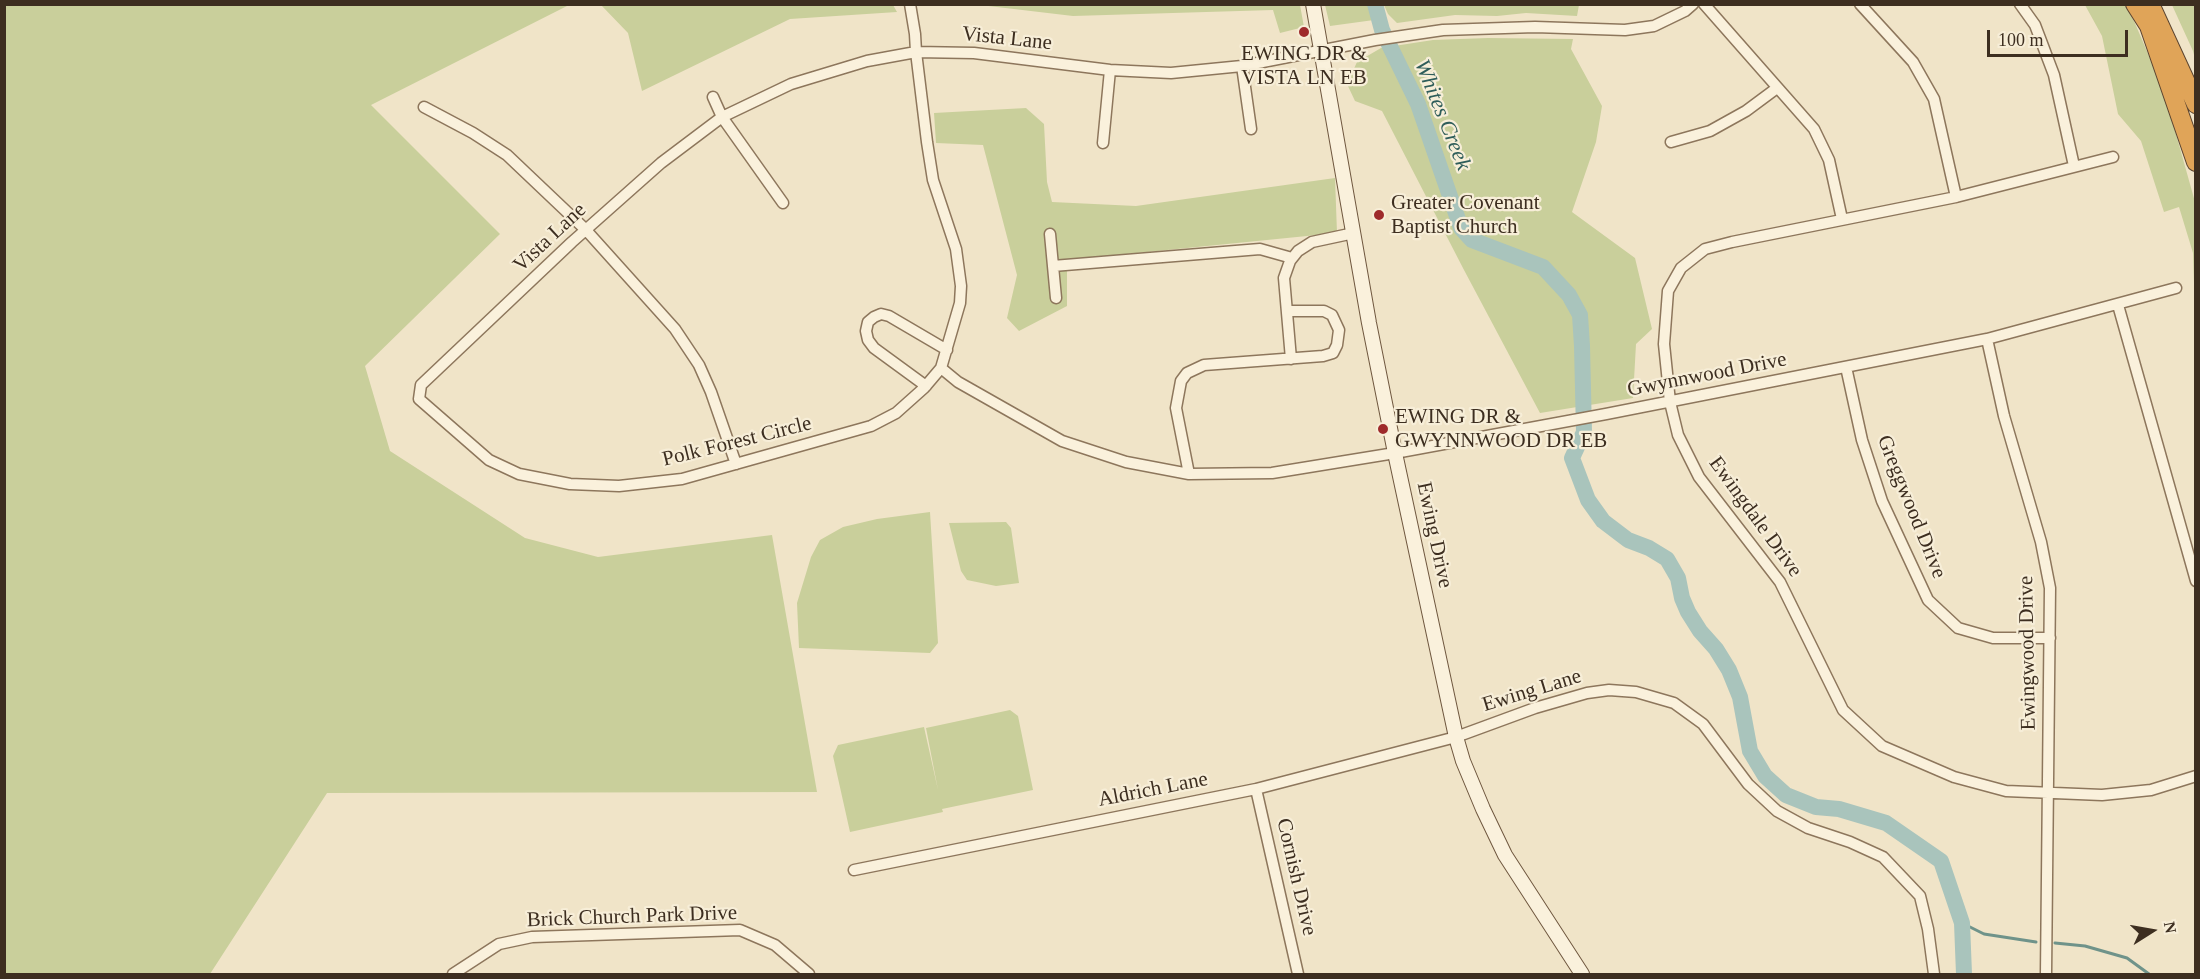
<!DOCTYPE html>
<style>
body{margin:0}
#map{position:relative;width:2200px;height:979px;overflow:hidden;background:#f0e4c8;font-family:"Times New Roman",serif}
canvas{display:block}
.frame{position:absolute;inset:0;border:6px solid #3d2e20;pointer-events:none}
.north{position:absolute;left:2122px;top:901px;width:60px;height:60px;-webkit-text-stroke:4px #f7eed8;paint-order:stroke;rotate:79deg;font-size:16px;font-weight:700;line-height:24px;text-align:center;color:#3d2e20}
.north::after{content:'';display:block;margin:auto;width:21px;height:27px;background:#3d2e20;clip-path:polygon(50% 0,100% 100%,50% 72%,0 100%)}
.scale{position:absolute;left:1987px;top:30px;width:141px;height:27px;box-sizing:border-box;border:3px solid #3d2e20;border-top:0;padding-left:8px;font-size:18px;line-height:21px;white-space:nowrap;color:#3d2e20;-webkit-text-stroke:4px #f7eed8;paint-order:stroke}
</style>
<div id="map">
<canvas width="2200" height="979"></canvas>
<div class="frame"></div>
<div class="north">N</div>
<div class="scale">100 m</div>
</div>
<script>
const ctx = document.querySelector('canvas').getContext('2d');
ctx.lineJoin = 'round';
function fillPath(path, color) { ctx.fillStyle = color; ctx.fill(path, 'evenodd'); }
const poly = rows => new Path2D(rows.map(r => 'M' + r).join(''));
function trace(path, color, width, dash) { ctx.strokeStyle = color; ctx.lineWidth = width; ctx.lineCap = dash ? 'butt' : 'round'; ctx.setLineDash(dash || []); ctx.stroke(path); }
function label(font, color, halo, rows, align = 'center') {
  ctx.font = font + ' "Times New Roman",serif'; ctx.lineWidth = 4.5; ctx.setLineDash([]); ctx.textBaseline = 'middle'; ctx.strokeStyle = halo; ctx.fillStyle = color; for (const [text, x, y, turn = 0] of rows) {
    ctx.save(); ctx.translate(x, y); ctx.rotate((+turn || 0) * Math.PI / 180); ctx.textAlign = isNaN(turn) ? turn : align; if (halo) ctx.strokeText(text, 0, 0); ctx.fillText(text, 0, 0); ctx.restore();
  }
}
const green = poly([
 [5,4,569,5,371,105,500,234,365,366,390,451,525,538,598,557,772,535,817,792,327,793,210,974,5,974],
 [893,5,897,12,790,19,642,91,628,33,601,5],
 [980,5,1300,5,1304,27,1280,33,1273,10,1073,16],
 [1325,5,1369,5,1374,20,1330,26],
 [1384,5,1579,5,1577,16,1526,13,1497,16,1455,15,1397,23,1388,14],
 [2085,5,2125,5,2134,21,2164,91,2195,202,2195,313,2193,253,2179,207,2164,212,2141,141,2118,114,2102,36],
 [2172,5,2195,5,2195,59,2193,51],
 [1488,38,1573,39,1571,49,1602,106,1596,142,1572,212,1635,258,1652,329,1636,344,1633,398,1540,413,1464,270,1382,111,1355,101,1347,84,1357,62,1381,48,1433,40],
 [1026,108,1044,124,1047,182,1052,202,1136,206,1335,178,1337,233,1067,260,1067,306,1019,331,1007,318,1017,275,983,145,936,143,934,113],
 [930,512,938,643,930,653,799,648,797,603,811,557,820,540,843,527,877,519],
 [1006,522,1011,528,1019,583,996,586,967,580,961,571,949,523],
 [1010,710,1018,716,1033,790,942,809,943,812,850,832,833,756,838,745,924,727,938,790,926,728]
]);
const stream = poly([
 [1962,923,1984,934,2036,942],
 [2055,943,2085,946,2127,958,2149,974]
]);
const river = poly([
 [1375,4,1382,30,1418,104,1461,228,1472,240,1543,267,1569,295,1580,315,1582,346,1584,432,1572,458,1588,500,1603,521,1628,540,1649,548,1667,559,1678,578,1682,598,1688,612,1700,631,1716,649,1729,670,1740,697,1750,751,1765,776,1786,795,1816,807,1839,809,1886,823,1941,861,1962,923,1964,974]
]);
const street = poly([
 [910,4,915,34,916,52,927,142,933,180,956,249,961,286,960,303,941,368,924,388,896,413,871,426,682,479,619,486,570,484,519,474,489,460,419,399,421,385,572,242,661,163,722,117,791,84,867,61,916,52,974,53,1110,70,1171,73,1242,66,1375,40,1443,30,1535,27,1625,30,1654,26,1685,11,1693,4],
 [1704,4,1814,129,1829,160,1842,219],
 [1860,4,1913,62,1934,99,1956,197],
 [2020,4,2035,25,2054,75,2074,166],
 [1242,66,1251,129],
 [713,97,722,117,783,203],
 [424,107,473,133,507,155,586,230,675,329,699,365,711,392,736,464],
 [1671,142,1710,131,1746,111,1777,88],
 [1103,143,1110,70],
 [2113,157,1956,197,1732,242,1705,249,1681,268,1668,291,1664,344,1670,402,1678,435,1699,477,1780,582,1843,710,1882,746,1954,777,2006,791,2102,795,2151,790,2196,776],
 [1050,234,1053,266,1260,249,1292,258],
 [1053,266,1056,298],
 [2118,305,2196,581],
 [1987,339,2004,416,2041,542,2050,588,2046,974],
 [1291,359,1284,278,1290,261,1298,251,1312,242,1354,233],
 [1846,367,1862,440,1882,501,1928,600,1958,628,1993,638,2050,638],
 [941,368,958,382,1062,441,1126,462,1189,474,1272,473,1395,453,1606,414,1987,339,2176,288],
 [926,386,874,348,868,340,866,331,868,322,874,317,881,314,889,316,947,350],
 [1189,474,1176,408,1181,381,1187,373,1204,365,1323,356,1333,353,1337,345,1339,330,1332,315,1324,311,1288,311],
 [1256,789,1298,974],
 [854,870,1256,789,1456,737,1535,708,1587,693,1609,690,1636,692,1674,703,1703,724,1748,784,1777,811,1808,828,1850,842,1883,857,1920,896,1928,929,1934,974],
 [453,974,499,944,532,937,740,930,775,945,809,974]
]);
const secondary = poly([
 [1313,4,1369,323,1395,453,1456,737,1463,761,1483,809,1505,855,1582,974]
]);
const highway = poly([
 [2135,4,2149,26,2196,162],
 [2150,4,2196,104]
]);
const markers = [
 [1304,32,6,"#9e2a2b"],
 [1379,215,6,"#9e2a2b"],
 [1383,429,6,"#9e2a2b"]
];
const streetNames = [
 ["Vista Lane",1007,39,6],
 ["Vista Lane",550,238,-43],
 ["Gwynnwood Drive",1707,375,-11],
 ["Polk Forest Circle",737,442,-14],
 ["Greggwood Drive",1911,507,68],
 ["Ewingdale Drive",1755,517,54],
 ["Ewing Drive",1434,535,78],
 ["Ewingwood Drive",2028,653,-91],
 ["Ewing Lane",1532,691,-17],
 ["Aldrich Lane",1153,790,-11],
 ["Cornish Drive",1296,877,77],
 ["Brick Church Park Drive",632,917,-2]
];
const poiNames = [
 ["EWING DR &",1304,54,"center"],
 ["VISTA LN EB",1304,78,"center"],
 ["Greater Covenant",1391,203],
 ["Baptist Church",1391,227],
 ["EWING DR &",1395,417],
 ["GWYNNWOOD DR EB",1395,441]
];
const waterNames = [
 ["Whites Creek",1442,115,68]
];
fillPath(green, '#c9cf9b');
trace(stream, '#6f938a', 3);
trace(river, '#a9c4bc', 16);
trace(street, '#8d765c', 13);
trace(secondary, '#6f573f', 16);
trace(highway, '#5b4430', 20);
trace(street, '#faf1dc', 10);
trace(secondary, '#faf1dc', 14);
trace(highway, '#e0a458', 18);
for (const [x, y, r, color] of markers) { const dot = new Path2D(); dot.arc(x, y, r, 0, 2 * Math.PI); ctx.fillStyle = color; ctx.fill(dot); trace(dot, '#f7eed8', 2); }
label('21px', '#3d2e20', '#f7eed8', streetNames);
label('21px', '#3d2e20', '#f7eed8', poiNames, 'left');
label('italic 22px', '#2f5d5a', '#f7eed8', waterNames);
</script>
